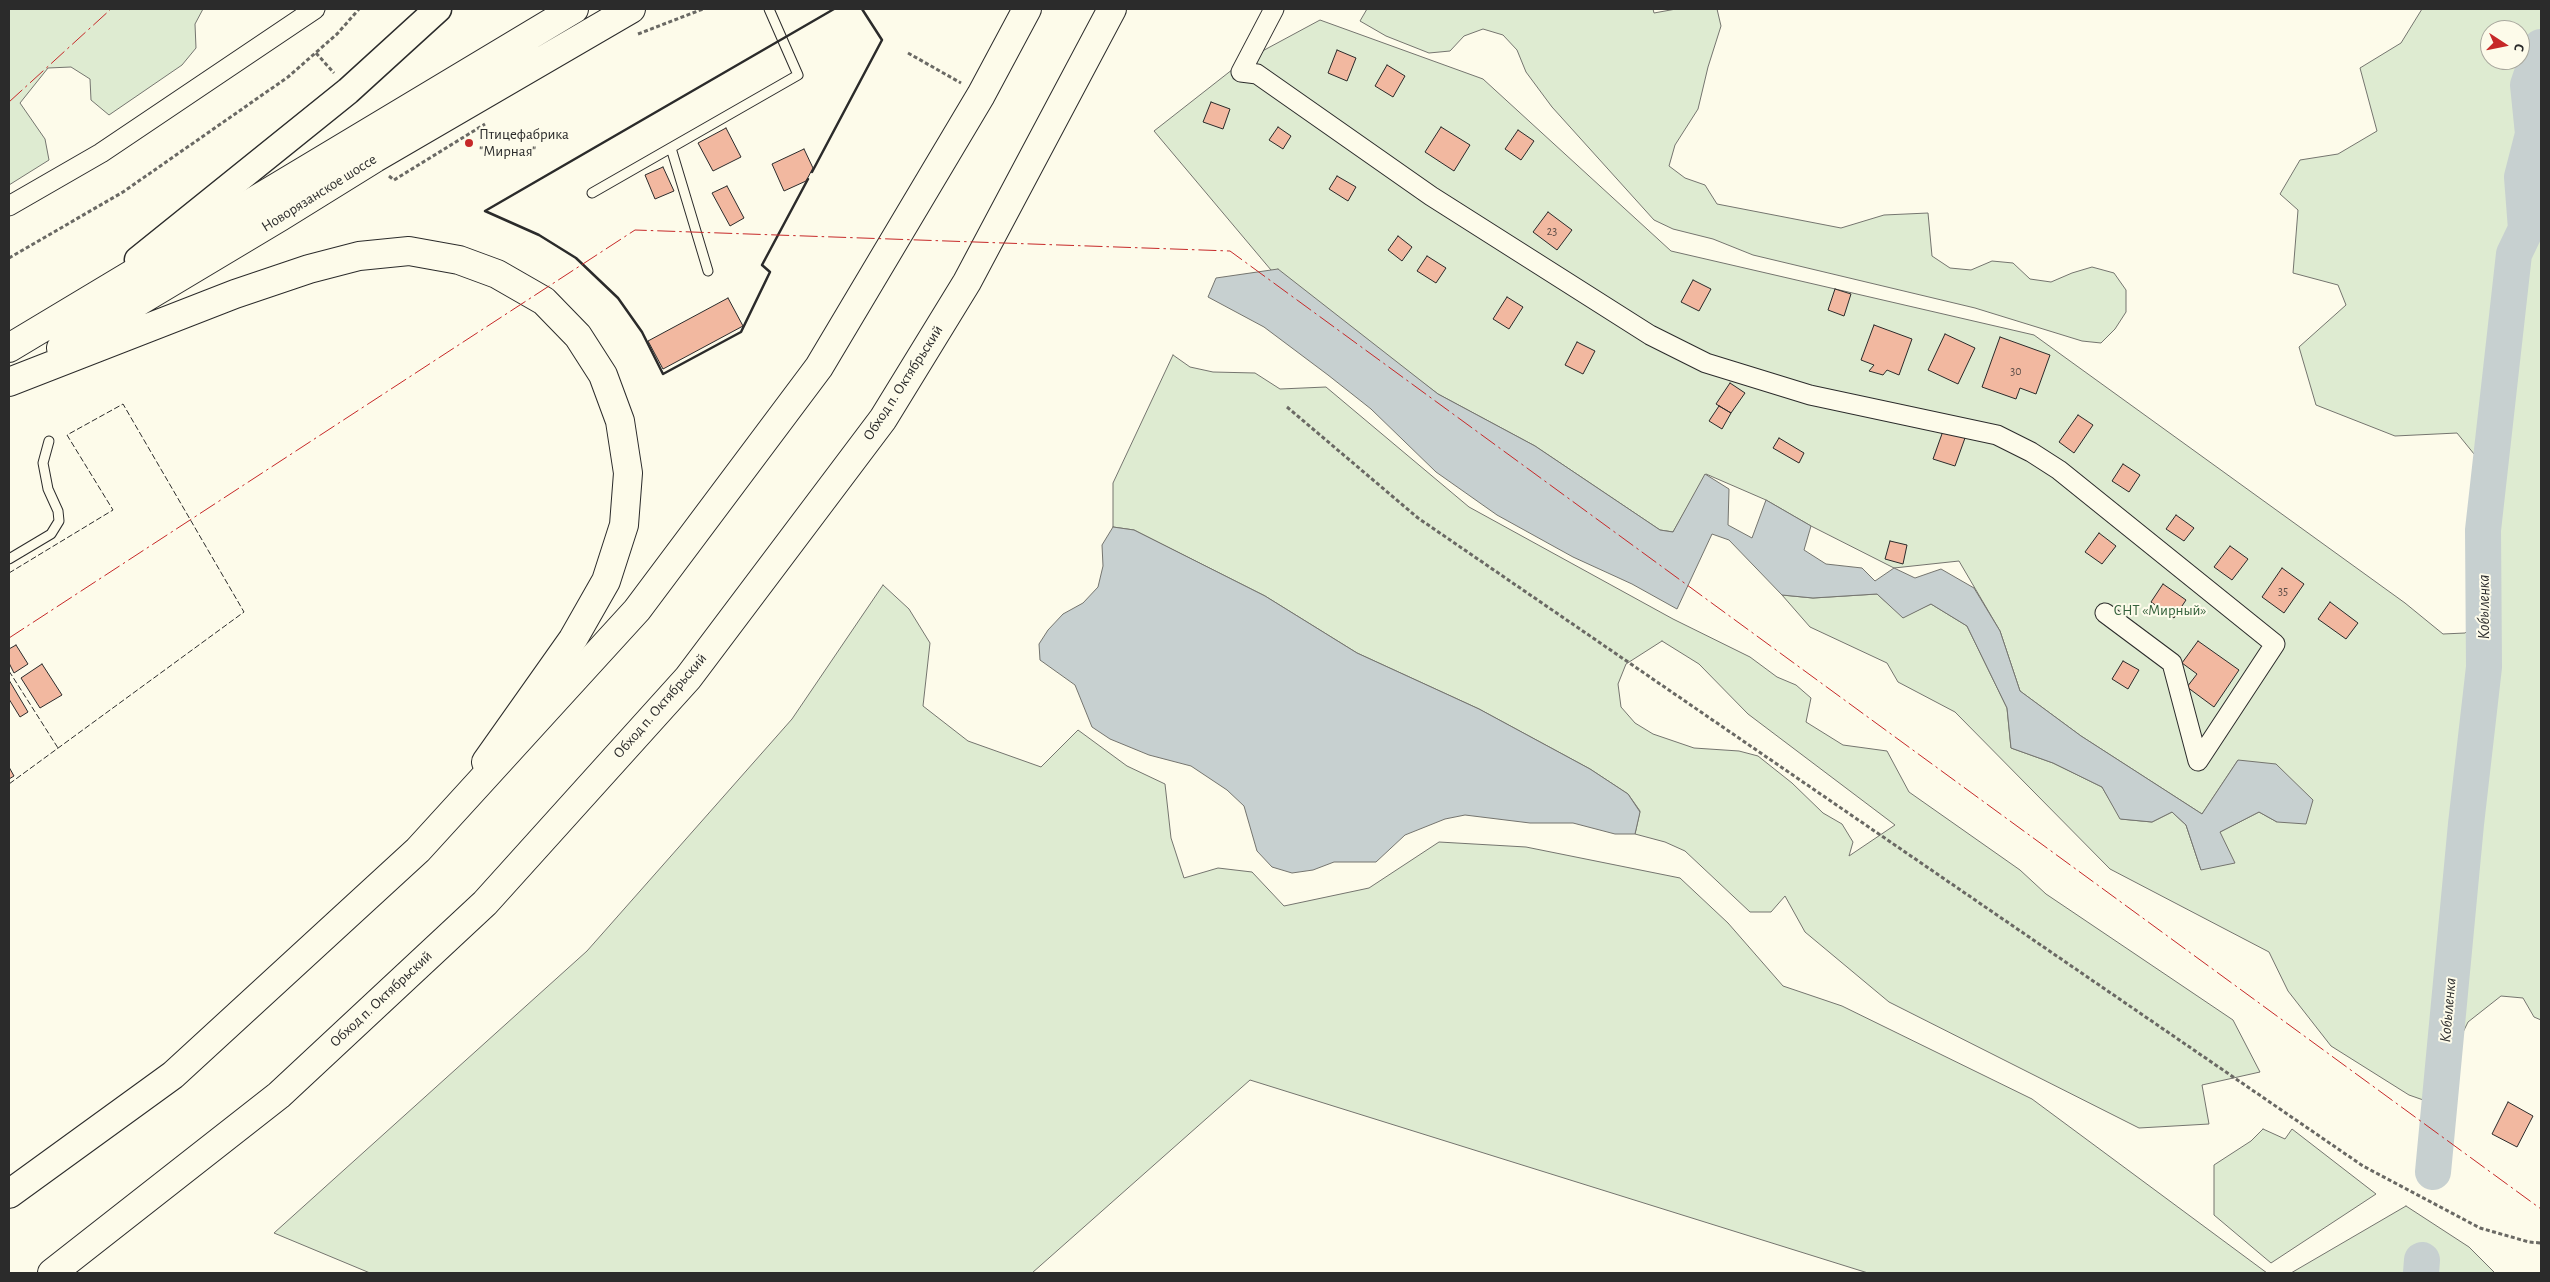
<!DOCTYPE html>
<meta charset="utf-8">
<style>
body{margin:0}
#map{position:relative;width:2550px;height:1282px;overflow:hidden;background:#fdfbea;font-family:"Alegreya Sans",sans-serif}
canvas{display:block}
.frame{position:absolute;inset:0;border:10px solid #2b2b2b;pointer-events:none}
.north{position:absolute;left:2480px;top:20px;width:50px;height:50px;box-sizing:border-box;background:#fdfbea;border:1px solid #a9a89e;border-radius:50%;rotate:101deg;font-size:14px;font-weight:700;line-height:20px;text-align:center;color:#2b2b2b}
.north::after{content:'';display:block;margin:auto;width:18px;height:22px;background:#c62828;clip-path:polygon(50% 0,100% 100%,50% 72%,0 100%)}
</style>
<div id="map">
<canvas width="2550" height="1282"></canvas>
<div class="frame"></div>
<div class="north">С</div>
</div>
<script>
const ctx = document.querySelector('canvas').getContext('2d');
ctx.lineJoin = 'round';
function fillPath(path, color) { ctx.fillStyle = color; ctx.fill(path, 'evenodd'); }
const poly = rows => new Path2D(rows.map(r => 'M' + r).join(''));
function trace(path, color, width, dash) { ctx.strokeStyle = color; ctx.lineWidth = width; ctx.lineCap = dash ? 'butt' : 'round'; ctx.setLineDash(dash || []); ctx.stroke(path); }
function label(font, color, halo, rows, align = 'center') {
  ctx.font = font + ' "Alegreya Sans",sans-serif'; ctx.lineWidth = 4; ctx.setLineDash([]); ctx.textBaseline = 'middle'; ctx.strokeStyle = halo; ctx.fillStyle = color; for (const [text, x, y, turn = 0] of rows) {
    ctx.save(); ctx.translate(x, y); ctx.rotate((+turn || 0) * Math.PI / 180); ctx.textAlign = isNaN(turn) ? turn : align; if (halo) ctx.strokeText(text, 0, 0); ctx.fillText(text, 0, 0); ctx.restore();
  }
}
const green = poly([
 [9,9,203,9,195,24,196,48,182,65,109,115,91,100,90,79,71,67,48,68,20,103,45,139,49,160,9,185,9,9],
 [1367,9,1653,9,1654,13,1676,9,1717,9,1721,26,1708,67,1698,109,1675,145,1669,166,1685,178,1705,185,1717,204,1841,228,1884,215,1928,213,1932,256,1950,268,1971,270,1992,261,2013,263,2030,279,2051,282,2072,273,2092,267,2114,273,2126,290,2126,312,2115,329,2101,343,2082,341,1975,308,1753,255,1713,239,1673,229,1654,220,1552,107,1526,72,1517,50,1503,35,1483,29,1464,36,1450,51,1429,53,1386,36,1360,21,1367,9],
 [2422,9,2541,9,2541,1020,2534,1017,2523,998,2501,996,2468,1022,2429,1102,2409,1095,2331,1046,2288,991,2269,952,2110,869,1955,712,1898,682,1887,663,1810,627,1782,595,1813,598,1877,594,1903,617,1931,604,1967,626,2007,708,2011,748,2053,763,2102,787,2121,819,2152,822,2172,812,2186,825,2201,870,2220,832,2259,812,2277,822,2238,760,2202,814,2081,736,2020,691,2000,631,1959,561,1894,568,1811,526,1766,500,1706,474,1673,532,1660,530,1535,446,1438,394,1271,270,1154,131,1242,62,1320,20,1483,79,1671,251,2034,335,2405,603,2443,634,2465,633,2496,607,2496,481,2457,433,2395,436,2316,405,2299,347,2346,305,2338,285,2293,273,2298,210,2280,194,2300,160,2338,154,2377,131,2360,68,2401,43,2422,9],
 [2490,30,2520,30,2520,60,2490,60,2490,30],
 [1173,355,1190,367,1213,372,1255,373,1280,389,1326,387,1469,507,1673,619,1750,657,1777,677,1796,685,1811,698,1806,722,1843,745,1887,751,1909,792,2020,870,2046,894,2233,1020,2260,1072,2202,1085,2209,1124,2139,1128,1889,1002,1805,932,1785,896,1771,912,1750,912,1685,851,1665,842,1635,834,1640,811,1628,794,1590,769,1479,709,1357,653,1265,596,1134,530,1113,527,1113,483,1173,355],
 [1662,641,1699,664,1748,714,1895,825,1849,856,1853,842,1842,824,1823,813,1792,783,1758,756,1739,751,1694,748,1653,734,1635,723,1621,707,1618,684,1626,664,1662,641],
 [883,585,909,609,930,643,923,706,968,741,1041,767,1078,730,1127,766,1165,784,1171,838,1184,878,1218,868,1252,872,1284,906,1369,888,1439,842,1526,847,1680,878,1728,923,1783,986,1842,1006,2032,1099,2267,1273,1868,1273,1250,1080,1032,1273,370,1273,274,1233,587,951,792,719,883,585],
 [2263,1129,2285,1139,2292,1129,2376,1194,2271,1263,2214,1215,2214,1165,2251,1141,2263,1129],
 [2406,1206,2469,1247,2495,1273,2291,1273,2406,1206]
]);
const water = poly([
 [1278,269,1438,394,1535,446,1660,530,1673,532,1705,474,1729,489,1728,525,1752,538,1766,500,1811,526,1804,550,1826,564,1862,568,1875,581,1894,568,1915,578,1941,569,1974,588,2000,631,2020,691,2081,736,2202,814,2238,760,2276,764,2313,800,2306,824,2277,822,2259,812,2220,832,2235,863,2201,870,2186,825,2172,812,2152,822,2120,819,2102,787,2053,763,2011,748,2007,708,1967,626,1931,604,1903,618,1877,594,1813,598,1782,595,1729,540,1712,534,1677,609,1632,584,1573,557,1497,515,1436,472,1371,409,1328,375,1264,327,1208,297,1216,278,1278,269],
 [1113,527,1134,530,1265,596,1357,653,1479,709,1590,769,1628,794,1640,812,1635,834,1615,834,1573,823,1530,823,1465,815,1445,819,1405,835,1376,862,1334,862,1313,870,1292,873,1272,867,1257,851,1244,806,1227,790,1191,766,1149,755,1110,739,1092,727,1075,685,1040,660,1039,644,1048,630,1063,614,1083,603,1098,587,1103,566,1102,545,1113,527]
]);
const river = poly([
 [2433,1172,2466,824,2484,667,2483,530,2514,254,2526,229,2522,177,2533,134,2528,85,2541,47],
 [2421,1273,2422,1260]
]);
const building = poly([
 [1337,50,1356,58,1347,81,1328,73,1337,50],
 [1387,65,1405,76,1393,97,1375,86,1387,65],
 [1211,102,1230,109,1223,129,1203,122,1211,102],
 [1278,127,1291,136,1283,149,1269,140,1278,127],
 [1441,127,1470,145,1454,171,1425,152,1441,127],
 [726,128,741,157,713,171,698,143,726,128],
 [1518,130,1534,141,1521,160,1505,149,1518,130],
 [804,149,813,168,806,181,784,191,772,164,804,149],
 [663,167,674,191,655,199,645,175,663,167],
 [1337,176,1356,187,1348,201,1329,189,1337,176],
 [727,186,744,218,730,226,712,193,727,186],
 [1548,212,1572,230,1557,250,1533,232,1548,212],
 [1398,236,1412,247,1402,261,1388,250,1398,236],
 [1427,256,1446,268,1436,283,1417,271,1427,256],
 [1693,280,1711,289,1699,311,1681,302,1693,280],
 [1835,289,1851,294,1844,316,1828,310,1835,289],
 [1507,297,1523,307,1509,329,1493,319,1507,297],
 [728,298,743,326,663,369,648,341,728,298],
 [1874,325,1912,339,1899,375,1887,370,1883,375,1869,371,1874,365,1861,360,1874,325],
 [1945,334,1975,348,1958,384,1928,370,1945,334],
 [2000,337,2050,355,2036,394,2020,388,2016,399,1982,387,2000,337],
 [1577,342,1595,351,1583,374,1565,365,1577,342],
 [1730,383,1745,393,1731,413,1716,404,1730,383],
 [1719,406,1731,413,1722,429,1709,421,1719,406],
 [2078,415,2093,425,2074,453,2059,442,2078,415],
 [1943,431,1965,438,1955,466,1933,459,1943,431],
 [1779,438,1804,453,1799,463,1773,448,1779,438],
 [2123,464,2140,475,2129,492,2112,481,2123,464],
 [2176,515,2194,528,2184,541,2166,529,2176,515],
 [2099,533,2116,546,2102,564,2085,552,2099,533],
 [1890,541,1907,545,1903,564,1885,559,1890,541],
 [2230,546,2248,559,2232,580,2214,567,2230,546],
 [2282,568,2304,584,2284,613,2262,597,2282,568],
 [2163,584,2186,600,2174,618,2151,602,2163,584],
 [2330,602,2358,623,2346,639,2318,619,2330,602],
 [2198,641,2239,670,2214,707,2187,687,2197,674,2182,663,2198,641],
 [16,645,28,664,14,673,9,663,9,649,16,645],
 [2123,661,2139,670,2128,689,2112,679,2123,661],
 [42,664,62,695,40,708,21,678,42,664],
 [9,680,28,712,20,717,9,699,9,680],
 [9,767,14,776,9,779,9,767],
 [2508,1102,2533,1116,2517,1147,2492,1134,2508,1102]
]);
const path = poly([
 [638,34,703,9],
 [316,53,334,73],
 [908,53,961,83],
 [389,176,394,180,485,124],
 [9,258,123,192,288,77,337,34,359,9],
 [1287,407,1418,518,2363,1166,2480,1228,2529,1242,2541,1243]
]);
const service = poly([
 [671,148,708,271],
 [592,193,798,75,769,9],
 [9,559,51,534,59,521,58,511,48,489,43,463,49,441]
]);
const minor = poly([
 [1274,9,1241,72,1257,74,1431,196,1650,335,1706,363,1810,395,1997,435,2031,452,2059,470,2275,644,2198,761,2172,663,2105,613],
 [9,206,101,153,315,9]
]);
const secondary = poly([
 [138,260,348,91,438,9]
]);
const primary = poly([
 [9,348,574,9],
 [61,348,280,217,375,158,631,9],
 [9,382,235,294,309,269,359,256,409,251,459,260,497,274,544,301,578,336,603,375,620,421,628,473,624,525,606,581,573,639,486,762]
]);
const trunk = poly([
 [9,1194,173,1075,418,850,637,610,819,367,981,95,1027,9],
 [52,1273,279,1095,485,903,688,678,883,419,967,282,1112,9]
]);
const fence = poly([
 [9,573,113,510,67,435,123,404,244,612,9,784],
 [9,671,58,748]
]);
const wall = poly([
 [812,172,882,40,862,9],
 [808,179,762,265,770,272,741,332,663,374,642,332,618,298,576,258,539,235,485,211,834,9]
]);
const power = poly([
 [9,102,111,9],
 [9,638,635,230,1230,251,2541,1209]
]);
const markers = [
 [469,143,5,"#c62828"]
];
const numberNames = [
 ["23",1552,231],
 ["30",2016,371],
 ["35",2283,591]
];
const poiNames = [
 ["Птицефабрика",479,134],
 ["\"Мирная\"",479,151]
];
const streetNames = [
 ["Новорязанское шоссе",319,193,-32],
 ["Обход п. Октябрьский",903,383,-57],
 ["Обход п. Октябрьский",660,706,-49],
 ["Обход п. Октябрьский",381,999,-43]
];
const parkNames = [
 ["СНТ «Мирный»",2160,610]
];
const waterNames = [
 ["Кобыленка",2484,607,-90],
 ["Кобыленка",2448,1010,-85]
];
fillPath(green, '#deebd1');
trace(green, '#74746e', 1);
fillPath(water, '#c7d0d0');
trace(water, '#74746e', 1);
trace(river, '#c7d0d0', 36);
fillPath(building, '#f2b8a0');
trace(building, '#2b2b2b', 1);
trace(service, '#2b2b2b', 11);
trace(minor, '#2b2b2b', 21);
trace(secondary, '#2b2b2b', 29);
trace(primary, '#2b2b2b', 30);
trace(trunk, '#2b2b2b', 30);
trace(path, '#6a6964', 3, [4, 2.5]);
trace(service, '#fdfbea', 9);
trace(minor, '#fdfbea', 19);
trace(secondary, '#fdfbea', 26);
trace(primary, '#fdfbea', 28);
trace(trunk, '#fdfbea', 28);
trace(fence, '#2b2b2b', 1, [6, 2.5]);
trace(wall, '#2b2b2b', 2.5);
trace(power, '#c62828', 1, [18, 4, 2.5, 4]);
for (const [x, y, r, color] of markers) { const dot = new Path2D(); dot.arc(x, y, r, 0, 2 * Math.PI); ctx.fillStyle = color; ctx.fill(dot); trace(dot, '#fdfbea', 2); }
label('12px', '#5d4e48', null, numberNames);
label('15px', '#2b2b2b', '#fdfbea', poiNames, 'left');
label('15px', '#2b2b2b', '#fdfbea', streetNames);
label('15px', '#34623c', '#fdfbea', parkNames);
label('italic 16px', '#2b2b2b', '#fdfbea', waterNames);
</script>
